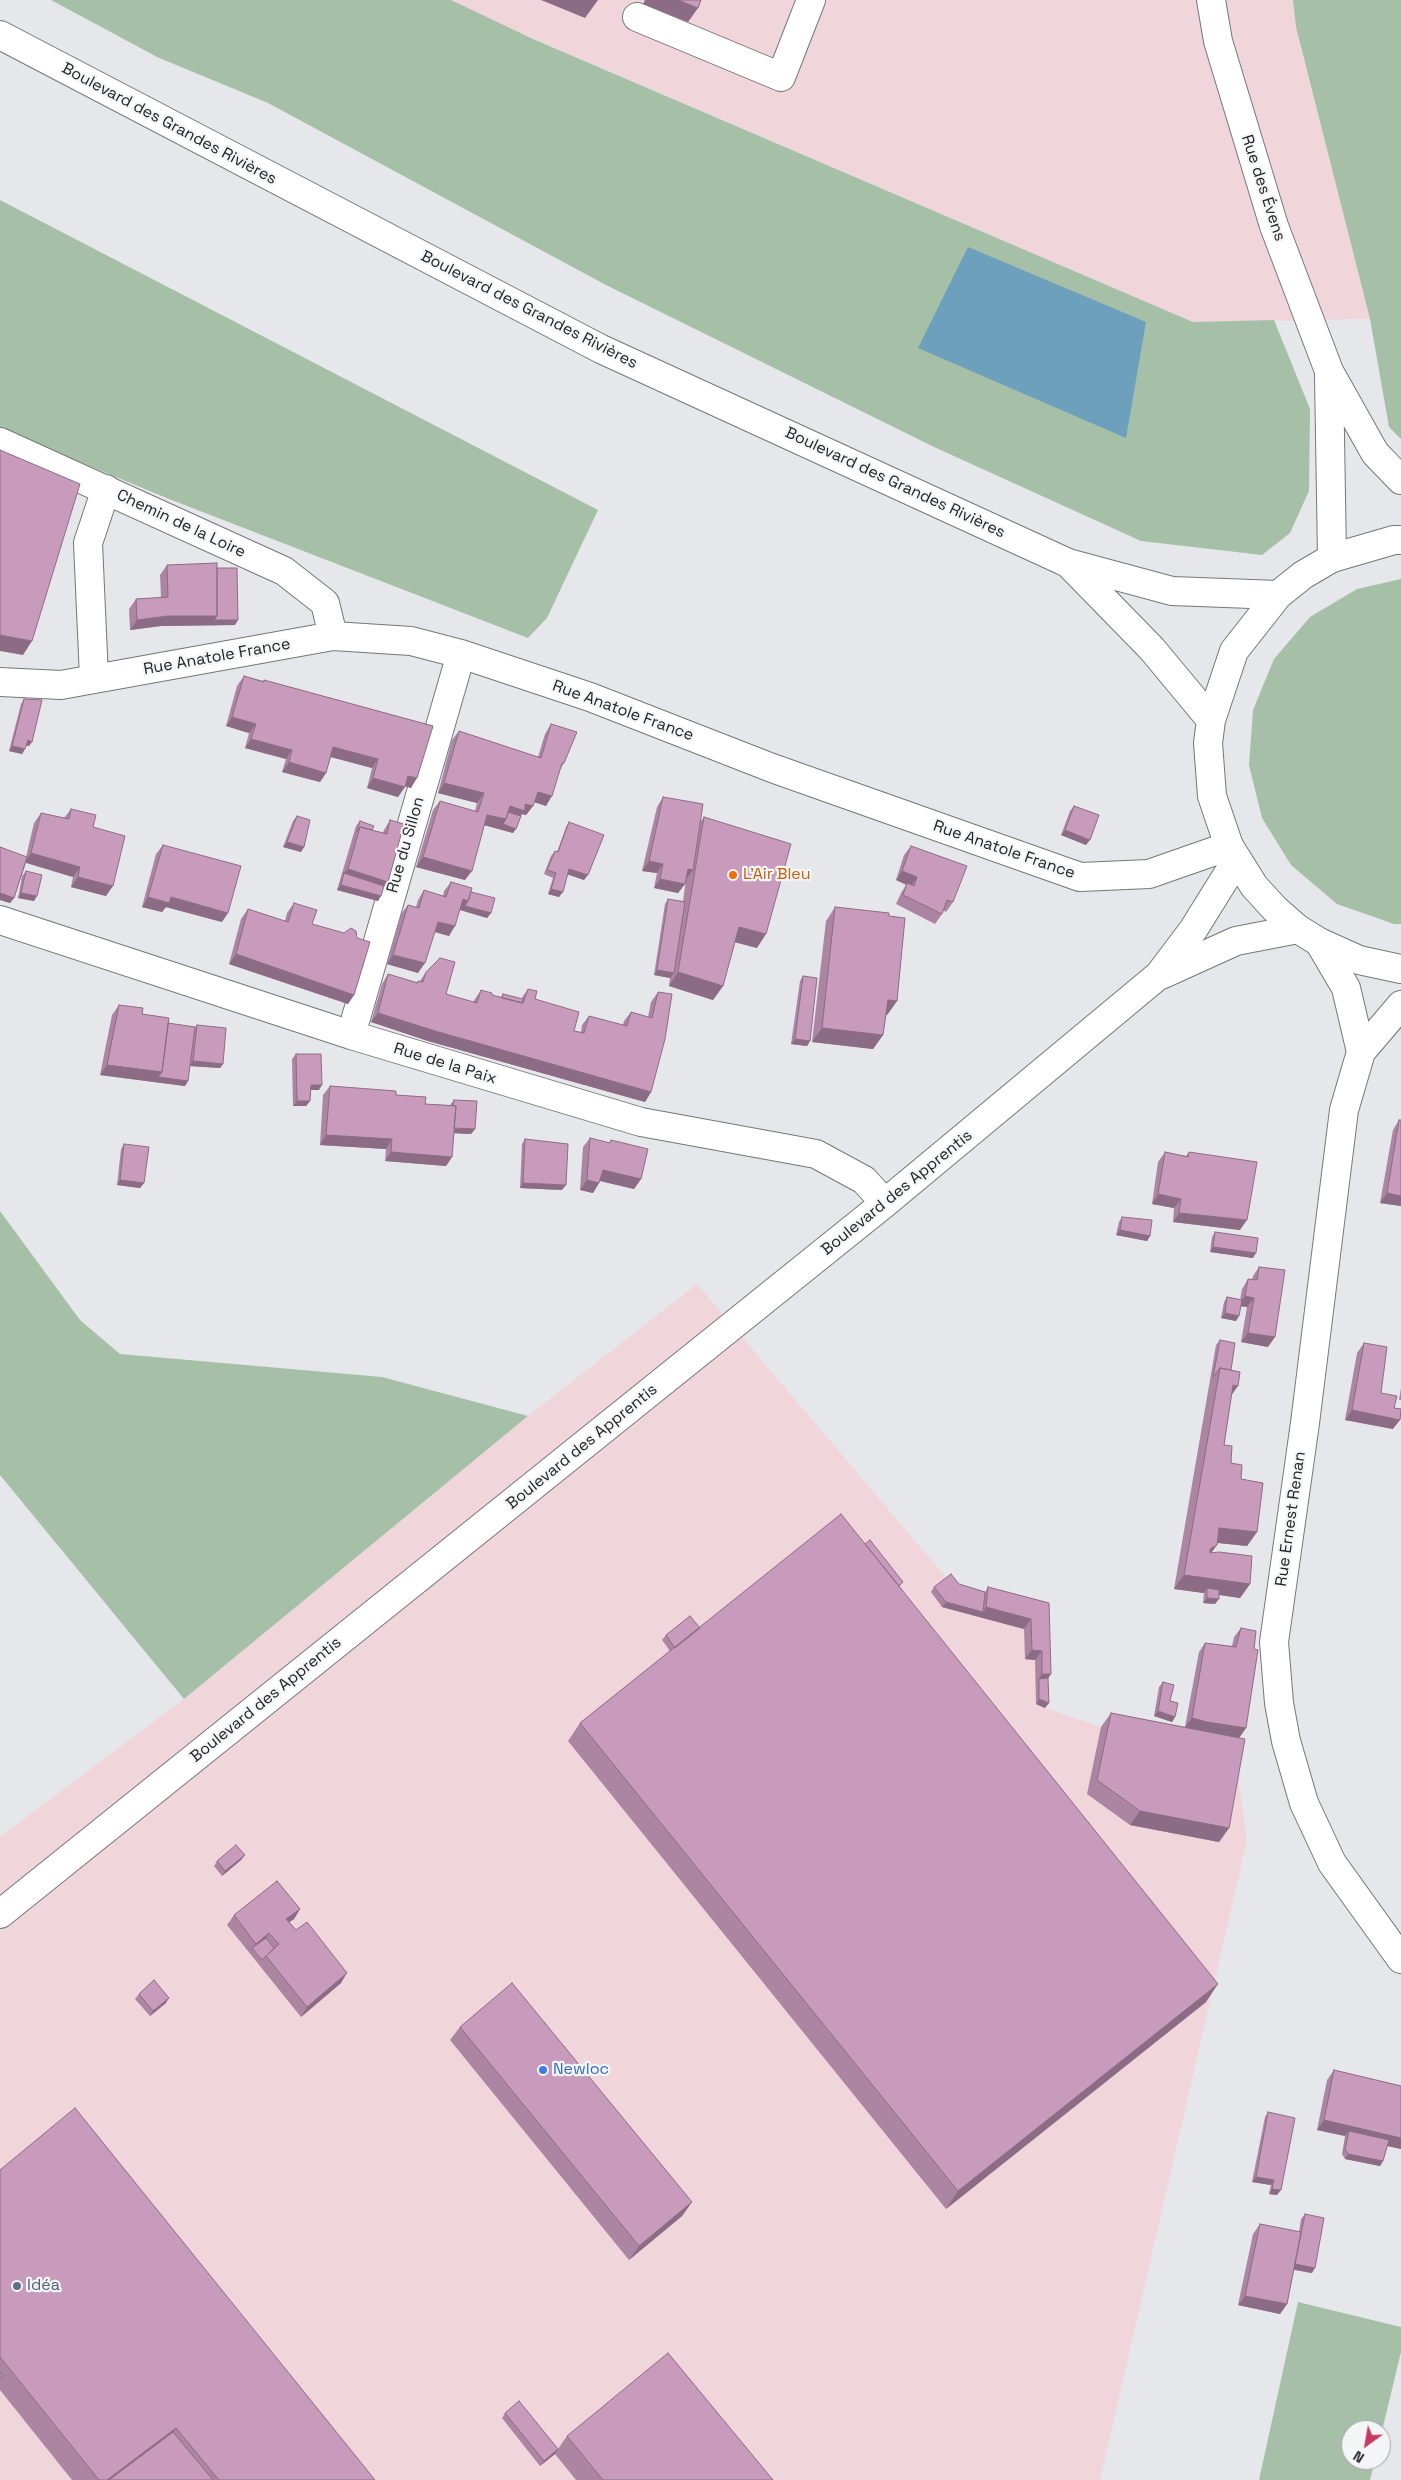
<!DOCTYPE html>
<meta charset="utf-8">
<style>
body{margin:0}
#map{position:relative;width:1401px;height:2480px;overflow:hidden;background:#e6e7ea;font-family:"Space Grotesk",sans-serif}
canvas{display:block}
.north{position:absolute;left:1341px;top:2420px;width:50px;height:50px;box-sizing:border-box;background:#f4f5f7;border:1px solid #a0a1a3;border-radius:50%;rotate:212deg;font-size:14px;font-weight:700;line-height:20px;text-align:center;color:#222324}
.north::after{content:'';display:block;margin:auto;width:18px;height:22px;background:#c8395e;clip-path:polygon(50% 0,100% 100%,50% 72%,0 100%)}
</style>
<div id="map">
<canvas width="1401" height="2480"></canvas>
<div class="north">N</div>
</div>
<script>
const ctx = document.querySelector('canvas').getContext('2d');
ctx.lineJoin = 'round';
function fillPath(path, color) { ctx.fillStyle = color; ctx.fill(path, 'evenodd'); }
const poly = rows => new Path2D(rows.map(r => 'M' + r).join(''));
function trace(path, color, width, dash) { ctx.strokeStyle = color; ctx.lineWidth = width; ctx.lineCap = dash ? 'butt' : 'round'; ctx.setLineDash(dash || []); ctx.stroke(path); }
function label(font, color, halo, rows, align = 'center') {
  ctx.font = font + ' "Space Grotesk",sans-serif'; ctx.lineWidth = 4.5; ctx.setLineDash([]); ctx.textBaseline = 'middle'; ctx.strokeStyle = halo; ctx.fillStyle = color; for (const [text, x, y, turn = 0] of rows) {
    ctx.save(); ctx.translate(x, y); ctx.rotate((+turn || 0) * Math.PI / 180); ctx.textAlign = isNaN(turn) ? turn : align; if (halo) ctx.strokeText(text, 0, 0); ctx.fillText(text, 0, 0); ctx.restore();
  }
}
const industrial = poly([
 [443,0,1293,0,1296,27,1370,319,1193,322],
 [697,1284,955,1588,1042,1612,1045,1708,1101,1727,1235,1753,1247,1840,1100,2480,0,2480,0,1837,184,1699,528,1416]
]);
const green = poly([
 [51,0,451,0,533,39,1193,322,1274,320,1310,409,1309,491,1290,533,1262,555,1141,541,934,447,606,285,268,103,157,57],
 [1293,0,1401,0,1401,439,1389,427,1370,319,1296,27],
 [0,200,598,510,547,618,528,638,169,499,0,429],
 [1401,579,1401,924,1394,924,1337,904,1291,865,1262,818,1249,765,1253,710,1274,659,1310,617,1357,589],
 [0,1211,80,1320,120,1354,382,1377,528,1416,184,1699,0,1475],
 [1298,2302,1401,2327,1401,2352,1381,2435,1381,2430,1351,2430,1351,2460,1375,2460,1370,2480,1259,2480]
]);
const water = poly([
 [968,247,1146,322,1126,438,918,348]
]);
const minor = poly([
 [1211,0,1218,41,1274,226,1329,371,1375,453,1401,480],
 [637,17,781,77,811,0],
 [1329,375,1332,558],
 [0,442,284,571,325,603,333,636],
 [94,678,88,543,106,489],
 [0,682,61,685,333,636,411,641,461,654,590,697,772,768,1080,877,1149,874,1229,846],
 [0,920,351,1035,641,1122,816,1154,864,1180,885,1203],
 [1319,942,1346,988,1361,1052],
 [1401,1005,1361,1052,1344,1110,1305,1423,1274,1642,1279,1703,1286,1741,1304,1803,1332,1863,1401,1959],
 [351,1035,461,654]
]);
const major = poly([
 [0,35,601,349,1068,563,1172,591,1278,595],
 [1401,540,1394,540,1332,558,1303,575,1278,595,1234,651,1211,720,1208,743,1212,796,1229,846,1254,886,1275,909,1298,929,1319,942,1359,960,1401,969],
 [1069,564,1152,649,1211,720],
 [1161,975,1236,941,1298,929],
 [0,1914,885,1203,1159,975,1193,930,1236,861]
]);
const wall = poly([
 [167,565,217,568,235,625,161,626,130,630,129,609,136,599,161,598,160,575],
 [244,676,263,681,264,680,433,726,411,788,405,786,398,797,367,788,372,768,331,757,326,773,320,782,282,772,286,759,245,748,249,733,226,726,237,686],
 [24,699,29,746,26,746,22,754,9,751,21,704],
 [551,724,564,763,561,768,546,806,534,802,533,806,526,815,522,814,521,816,513,833,484,825,465,880,416,867,433,810,440,801,475,811,477,803,438,793,452,740,459,731,538,757,545,734],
 [663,797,701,821,704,817,757,948,735,942,723,986,713,1000,669,986,670,978,654,975,665,904,668,899,683,901,686,879,685,884,678,893,654,888,657,873,642,871,657,807],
 [1074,806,1086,845,1061,835,1070,811],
 [71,809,93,827,106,896,71,887,73,877,26,863,14,898,10,903,0,900,0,847,26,857,34,823,41,813,64,818],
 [297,816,304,847,301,852,283,847,293,821],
 [390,820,388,882,384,886,378,901,337,890,356,826,360,821,372,830,383,833,384,830],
 [569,822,584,880,568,874,559,897,548,894,553,878,544,874,551,856,555,851,557,852,566,827],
 [163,845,222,922,166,907,162,912,142,907,156,854],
 [911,846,953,902,946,912,943,910,942,914,935,924,896,904,901,893,906,885,896,880,904,855],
 [26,871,34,901,18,898,22,876],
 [451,882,471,892,491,913,487,918,460,910,449,936,435,932,418,973,387,964,401,914,408,905,416,907,418,900,424,890,443,896,444,891],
 [294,903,312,924,357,938,354,995,348,1004,229,964,241,919,248,909,285,921,287,913],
 [835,907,897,1001,887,1015,886,1015,883,1035,873,1049,812,1042,826,921],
 [426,972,446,994,473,1002,481,990,492,995,500,998,503,994,521,999,528,989,535,999,574,1031,581,1032,582,1025,589,1016,623,1025,624,1021,631,1012,648,1017,651,1002,658,992,651,1092,645,1102,428,1041,371,1022,382,984,388,974,417,983,418,981,420,981],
 [803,976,810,1041,807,1046,791,1044,800,981],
 [119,1005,168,1023,195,1027,197,1025,223,1064,220,1068,190,1066,188,1081,185,1086,100,1075,112,1015],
 [296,1054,319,1090,310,1090,310,1101,306,1106,293,1106,292,1059],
 [330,1086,396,1095,425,1104,450,1105,454,1100,475,1129,471,1134,454,1133,452,1157,446,1166,385,1161,386,1149,320,1145,323,1095],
 [1399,1120,1401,1206,1380,1203,1393,1130],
 [590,1138,609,1143,611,1140,641,1179,634,1189,600,1181,599,1183,593,1193,580,1190,583,1147],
 [525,1139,562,1190,520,1188,522,1144],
 [124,1144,144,1183,140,1188,117,1185,121,1149],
 [1165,1152,1186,1156,1189,1152,1240,1230,1173,1222,1174,1208,1152,1204,1158,1162],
 [1122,1217,1150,1236,1147,1241,1116,1235,1119,1222],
 [1215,1232,1253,1258,1210,1252,1212,1237],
 [1259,1267,1268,1347,1241,1342,1247,1307,1241,1306,1236,1321,1221,1318,1224,1302,1227,1297,1240,1300,1242,1289,1248,1279,1252,1280,1253,1276],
 [1220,1340,1231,1370,1232,1393,1224,1445,1231,1463,1241,1479,1257,1532,1247,1546,1217,1543,1211,1553,1250,1584,1240,1598,1219,1595,1215,1604,1203,1603,1204,1593,1174,1589,1216,1345],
 [1364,1343,1381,1393,1394,1408,1393,1429,1345,1420,1357,1353],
 [1401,1388,1401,1400,1399,1400],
 [865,1544,900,1587,1206,2002,946,2209,568,1741,580,1723,670,1651,662,1640,666,1635,700,1628],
 [959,1584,985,1592,988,1587,1049,1603,1048,1678,1045,1708,1036,1704,1035,1660,1025,1659,1024,1629,942,1607,931,1592,934,1587],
 [1241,1628,1246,1728,1239,1738,1229,1828,1219,1842,1130,1825,1087,1794,1101,1727,1111,1713,1189,1728,1185,1727,1199,1652,1205,1643,1232,1646,1234,1637],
 [1163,1682,1170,1701,1175,1717,1172,1722,1154,1716,1159,1687],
 [245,1855,241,1860,222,1876,214,1866,217,1861],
 [300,1909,294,1919,289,1922,341,1983,301,2017,227,1925,234,1915],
 [139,1994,166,2003,150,2016,135,1999],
 [460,2027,692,2202,682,2216,629,2260,450,2040],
 [1334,2070,1401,2086,1401,2149,1387,2146,1383,2161,1380,2166,1345,2159,1342,2154,1345,2136,1317,2130,1327,2080],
 [1268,2112,1277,2195,1269,2194,1271,2185,1252,2182,1265,2117],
 [0,2170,375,2480,72,2480,0,2390],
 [1305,2214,1312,2273,1294,2270,1287,2304,1280,2314,1238,2305,1253,2234,1260,2224,1299,2232,1301,2219],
 [505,2413,558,2449,567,2436,773,2480,576,2480,555,2454,540,2466,502,2418]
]);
const shadedWall = poly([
 [541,0,598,0,585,18],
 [645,0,678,0,698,8,688,22,643,4],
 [168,616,217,616,238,620,235,625,161,626,130,630,137,620],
 [0,635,32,641,23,655,0,651],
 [232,717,256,724,249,733,226,726],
 [251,739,292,750,286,759,245,748],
 [28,740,32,742,29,746,24,745],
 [12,746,25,749,22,754,9,751],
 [333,747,378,759,372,768,327,756],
 [289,762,326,773,320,782,282,772],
 [408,776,417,778,411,788,401,785],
 [373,778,405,787,398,797,367,788],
 [444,783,484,793,477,803,438,793],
 [538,792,552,796,546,806,531,801],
 [525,804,533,806,526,815,522,814,518,820,505,817,510,806],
 [487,815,506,819,516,829,513,833,480,824],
 [1065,830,1090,840,1086,845,1061,835],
 [287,842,304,847,301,852,283,847],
 [31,853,80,867,73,877,24,862],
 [423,857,472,871,465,880,416,867],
 [649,861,663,864,657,873,642,871],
 [348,869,388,882,381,891,344,873],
 [569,869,588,875,584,880,566,874],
 [688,869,693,870,686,879,681,878],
 [902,871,917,877,911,886,896,880],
 [78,877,113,886,106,896,71,887],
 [660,879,685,884,678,893,654,888],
 [341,885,381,896,378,901,337,890],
 [551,889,563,892,559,897,548,894],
 [0,893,14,898,10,903,0,900],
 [21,893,37,896,34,901,18,898],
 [148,897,171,897,228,913,222,922,166,907,162,912,142,907],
 [463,899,468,901,491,913,487,918,457,909],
 [438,922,455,926,449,936,431,931],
 [739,927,766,934,757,948,730,941],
 [236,954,354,995,348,1004,229,964],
 [393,955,425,963,418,973,387,964],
 [657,970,674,973,670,978,654,975],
 [678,972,723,986,713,1000,669,986],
 [888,1000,897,1001,887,1015,878,1014],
 [378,1013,651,1092,645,1102,428,1041,371,1022],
 [822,1028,883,1035,873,1049,812,1042],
 [795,1039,810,1041,807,1046,791,1044],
 [193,1061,223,1064,220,1068,189,1066],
 [107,1065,162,1072,188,1081,185,1086,100,1075],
 [311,1085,322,1085,319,1090,307,1090],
 [297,1101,310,1101,306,1106,293,1106],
 [452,1128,475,1129,471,1134,448,1133],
 [326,1135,392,1139,386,1149,320,1145],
 [391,1152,452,1157,446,1166,385,1161],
 [603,1170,641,1179,634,1189,596,1180],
 [120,1180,144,1183,140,1188,117,1185],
 [587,1180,599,1183,593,1193,580,1190],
 [523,1183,566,1185,562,1190,520,1188],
 [1387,1193,1401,1196,1401,1206,1380,1203],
 [1158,1194,1181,1199,1174,1208,1152,1204],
 [1179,1213,1247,1220,1240,1230,1173,1222],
 [1120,1230,1150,1236,1147,1241,1116,1235],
 [1213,1247,1256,1253,1253,1258,1210,1252],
 [1245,1296,1254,1298,1247,1307,1238,1306],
 [1225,1313,1239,1316,1236,1321,1221,1318],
 [1248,1333,1275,1337,1268,1347,1241,1342],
 [1233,1385,1238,1386,1228,1400],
 [1352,1410,1400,1420,1393,1429,1345,1420],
 [1219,1528,1257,1532,1247,1546,1210,1542],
 [1217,1545,1207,1559,1210,1549],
 [1184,1575,1250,1584,1240,1598,1207,1593,1207,1588,1204,1593,1174,1589],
 [1207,1598,1219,1599,1215,1604,1203,1603],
 [946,1602,983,1612,986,1607,1031,1619,1024,1629,942,1607],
 [1032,1650,1042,1651,1035,1660,1025,1659],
 [1042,1674,1051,1674,1045,1683,1039,1679,1035,1684],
 [1039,1699,1049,1703,1045,1708,1036,1704],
 [1158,1711,1175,1717,1172,1722,1154,1716],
 [1192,1718,1246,1728,1239,1738,1201,1732,1185,1727],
 [1140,1811,1229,1828,1219,1842,1130,1825],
 [245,1855,241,1860,222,1876,225,1871],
 [300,1909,294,1919,279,1929,286,1919],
 [269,1933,263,1943,252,1948,256,1944],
 [347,1973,341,1983,301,2017,307,2007],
 [1218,1984,1206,2002,946,2209,958,2191],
 [169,1998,166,2003,150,2016,153,2011],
 [1324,2120,1401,2138,1401,2149,1348,2137,1349,2131,1345,2136,1317,2130],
 [1348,2154,1383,2161,1380,2166,1345,2159],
 [1256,2177,1274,2180,1271,2185,1252,2182],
 [1272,2189,1281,2190,1277,2195,1269,2194],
 [692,2202,682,2216,629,2260,639,2246],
 [1294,2264,1315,2268,1312,2273,1291,2269],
 [1245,2296,1287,2304,1280,2314,1238,2305],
 [176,2428,164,2446,118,2480,107,2480],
 [558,2449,555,2454,540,2466,544,2461]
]);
const building = poly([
 [678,0,701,0,698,8,678,0],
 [0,450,80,484,32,641,0,635,0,450],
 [217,563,217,616,168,616,137,620,136,599,168,597,167,565,217,563],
 [217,568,237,568,238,620,214,620,217,616,217,568],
 [244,676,264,682,264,680,433,726,417,778,408,776,405,787,373,778,378,759,333,747,326,773,289,762,292,750,251,739,256,724,232,717,244,676],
 [24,699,42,700,32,742,28,740,25,749,12,746,24,699],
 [551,724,577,732,564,763,562,763,552,796,538,792,533,806,525,804,525,811,510,806,506,819,487,815,472,871,423,857,440,801,478,812,484,793,444,783,459,731,541,758,551,724],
 [663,797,703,804,693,870,688,869,685,884,660,879,663,864,649,861,663,797],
 [1074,806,1099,815,1090,840,1065,830,1074,806],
 [71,809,96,815,93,827,125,836,113,886,78,877,80,867,31,853,41,813,69,819,71,809],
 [508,812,521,816,516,829,503,824,506,819,508,812],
 [297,816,310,820,304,847,287,842,297,816],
 [704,817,791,844,766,934,739,927,723,986,678,972,704,817],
 [390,820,404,824,388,882,348,869,360,827,387,834,390,820],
 [360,821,374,826,372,830,360,827,357,832,360,821],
 [569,822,604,835,588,875,569,869,563,892,551,889,556,873,547,870,555,851,558,852,569,822],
 [163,845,241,866,228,913,171,897,169,903,148,897,163,845],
 [911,846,967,866,953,902,947,900,942,914,903,895,907,883,914,886,917,877,902,871,911,846],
 [0,847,27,857,14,898,0,893,0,847],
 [26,871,42,875,37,896,21,893,26,871],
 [344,873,384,886,381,896,341,885,344,873],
 [451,882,472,888,468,901,463,899,455,926,438,922,425,963,393,955,408,905,419,908,424,890,446,897,451,882],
 [471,892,495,898,491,913,465,906,468,901,471,892],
 [668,899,685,902,674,973,657,970,668,899],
 [294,903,317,910,312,924,344,933,351,928,356,931,357,938,370,942,354,995,236,954,248,909,288,922,294,903],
 [835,907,889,913,889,916,905,918,897,1001,888,1000,883,1035,822,1028,835,907],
 [440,958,455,962,446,994,477,1003,481,990,492,993,492,995,523,1003,528,989,537,991,535,999,579,1012,574,1031,584,1033,589,1016,627,1026,631,1012,652,1018,658,992,672,994,665,1039,651,1092,435,1031,378,1013,388,974,418,983,418,981,423,982,426,972,440,958],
 [803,976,817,978,810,1041,795,1039,803,976],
 [503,994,523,999,522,1003,502,998,503,994],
 [119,1005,143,1008,142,1014,169,1018,162,1072,107,1065,119,1005],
 [168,1023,195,1027,188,1081,158,1077,162,1072,168,1023],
 [197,1025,226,1028,223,1064,193,1061,197,1025],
 [296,1054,321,1054,322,1085,311,1085,310,1101,297,1101,296,1054],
 [330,1086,396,1091,396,1095,426,1097,425,1104,456,1106,452,1157,391,1152,392,1139,326,1135,330,1086],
 [454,1100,477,1101,475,1129,454,1128,456,1106,453,1105,454,1100],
 [1399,1120,1401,1120,1401,1196,1387,1193,1399,1120],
 [590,1138,610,1143,611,1140,648,1149,641,1179,603,1170,599,1183,587,1180,590,1138],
 [525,1139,568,1144,566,1185,523,1183,525,1139],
 [124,1144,149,1147,144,1183,120,1180,124,1144],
 [1165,1152,1188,1157,1189,1152,1257,1162,1247,1220,1179,1213,1181,1199,1158,1194,1165,1152],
 [1122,1217,1152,1220,1150,1236,1120,1230,1122,1217],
 [1215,1232,1258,1238,1256,1253,1213,1247,1215,1232],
 [1259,1267,1285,1270,1275,1337,1248,1333,1254,1298,1245,1296,1248,1279,1257,1280,1259,1267],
 [1227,1297,1242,1300,1239,1316,1225,1313,1227,1297],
 [1220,1340,1235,1343,1231,1370,1220,1368,1213,1377,1220,1340],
 [1364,1343,1387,1347,1381,1393,1397,1396,1394,1408,1401,1409,1400,1420,1352,1410,1364,1343],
 [1220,1368,1240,1372,1238,1386,1233,1385,1224,1445,1232,1446,1231,1463,1242,1465,1241,1479,1263,1483,1257,1532,1219,1528,1217,1545,1210,1549,1210,1553,1219,1552,1252,1556,1250,1584,1184,1575,1220,1368],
 [841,1514,1218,1984,958,2191,580,1723,841,1514],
 [870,1540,903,1582,899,1586,865,1544,870,1540],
 [951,1574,959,1584,985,1592,983,1612,946,1602,934,1587,951,1574],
 [988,1587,1049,1603,1051,1674,1042,1674,1042,1651,1032,1650,1031,1619,986,1607,988,1587],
 [1207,1588,1219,1590,1219,1599,1207,1598,1207,1588],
 [690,1616,700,1628,675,1648,666,1635,690,1616],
 [1241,1628,1256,1631,1254,1649,1258,1650,1246,1728,1207,1722,1192,1718,1205,1643,1236,1647,1241,1628],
 [1048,1678,1049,1703,1039,1699,1039,1679,1048,1678],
 [1163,1682,1174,1685,1170,1701,1178,1703,1175,1717,1158,1711,1163,1682],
 [1111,1713,1245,1739,1229,1828,1140,1811,1097,1780,1111,1713],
 [236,1845,245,1855,225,1871,217,1861,236,1845],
 [277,1881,300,1909,286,1919,296,1930,307,1922,347,1973,307,2007,266,1956,279,1944,269,1933,256,1944,234,1915,277,1881],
 [266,1938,274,1948,262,1960,252,1948,266,1938],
 [154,1980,169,1998,153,2011,139,1994,154,1980],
 [512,1983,692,2202,639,2246,460,2027,512,1983],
 [1334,2070,1401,2086,1401,2138,1324,2120,1334,2070],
 [75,2108,375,2480,219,2480,176,2428,107,2480,99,2480,0,2357,0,2170,75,2108],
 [1268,2112,1295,2118,1281,2190,1272,2189,1274,2180,1256,2177,1268,2112],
 [1349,2131,1389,2140,1383,2161,1348,2154,1345,2149,1349,2131],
 [1305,2214,1324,2218,1315,2268,1295,2264,1305,2214],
 [1260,2224,1301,2232,1287,2304,1245,2296,1260,2224],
 [668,2353,773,2480,603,2480,567,2436,668,2353],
 [0,2372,3,2376,0,2378,0,2372],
 [519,2401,558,2449,544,2461,505,2413,519,2401],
 [173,2432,213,2480,109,2480,173,2432]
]);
const markers = [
 [733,875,5,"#e8710a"],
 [543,2070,5,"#3f7fe0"],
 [17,2286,5,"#5c6f8a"]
];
const streetNames = [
 ["Boulevard des Grandes Rivières",169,124,28],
 ["Rue des Évens",1263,188,72],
 ["Boulevard des Grandes Rivières",529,310,27],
 ["Boulevard des Grandes Rivières",895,483,25],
 ["Chemin de la Loire",181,524,25],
 ["Rue Anatole France",217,657,-10],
 ["Rue Anatole France",623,711,20],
 ["Rue du Sillon",406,845,-74],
 ["Rue Anatole France",1004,850,19],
 ["Rue de la Paix",445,1064,17],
 ["Boulevard des Apprentis",897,1193,-39],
 ["Boulevard des Apprentis",582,1447,-39],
 ["Rue Ernest Renan",1291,1519,-82],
 ["Boulevard des Apprentis",266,1700,-39]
];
const foodNames = [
 ["L'Air Bleu",743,875]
];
const shopNames = [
 ["Newloc",553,2070]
];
const serviceNames = [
 ["Idéa",27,2286]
];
fillPath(industrial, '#f0d6db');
fillPath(green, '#a6c0a7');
fillPath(water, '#6ca0bc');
trace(minor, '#767779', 30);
trace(major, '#767779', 30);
trace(minor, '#fff', 28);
trace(major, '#fff', 28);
fillPath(wall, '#ac85a2');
fillPath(shadedWall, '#8c6c84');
fillPath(building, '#c89bbc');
trace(building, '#8c6c84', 1);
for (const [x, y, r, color] of markers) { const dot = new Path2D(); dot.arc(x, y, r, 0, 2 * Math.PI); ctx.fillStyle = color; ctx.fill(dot); trace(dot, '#f4f5f7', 2); }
label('16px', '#222324', '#f4f5f7', streetNames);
label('16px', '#c56008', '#f4f5f7', foodNames, 'left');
label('16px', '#366cbe', '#f4f5f7', shopNames, 'left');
label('16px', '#4e5e75', '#f4f5f7', serviceNames, 'left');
</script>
